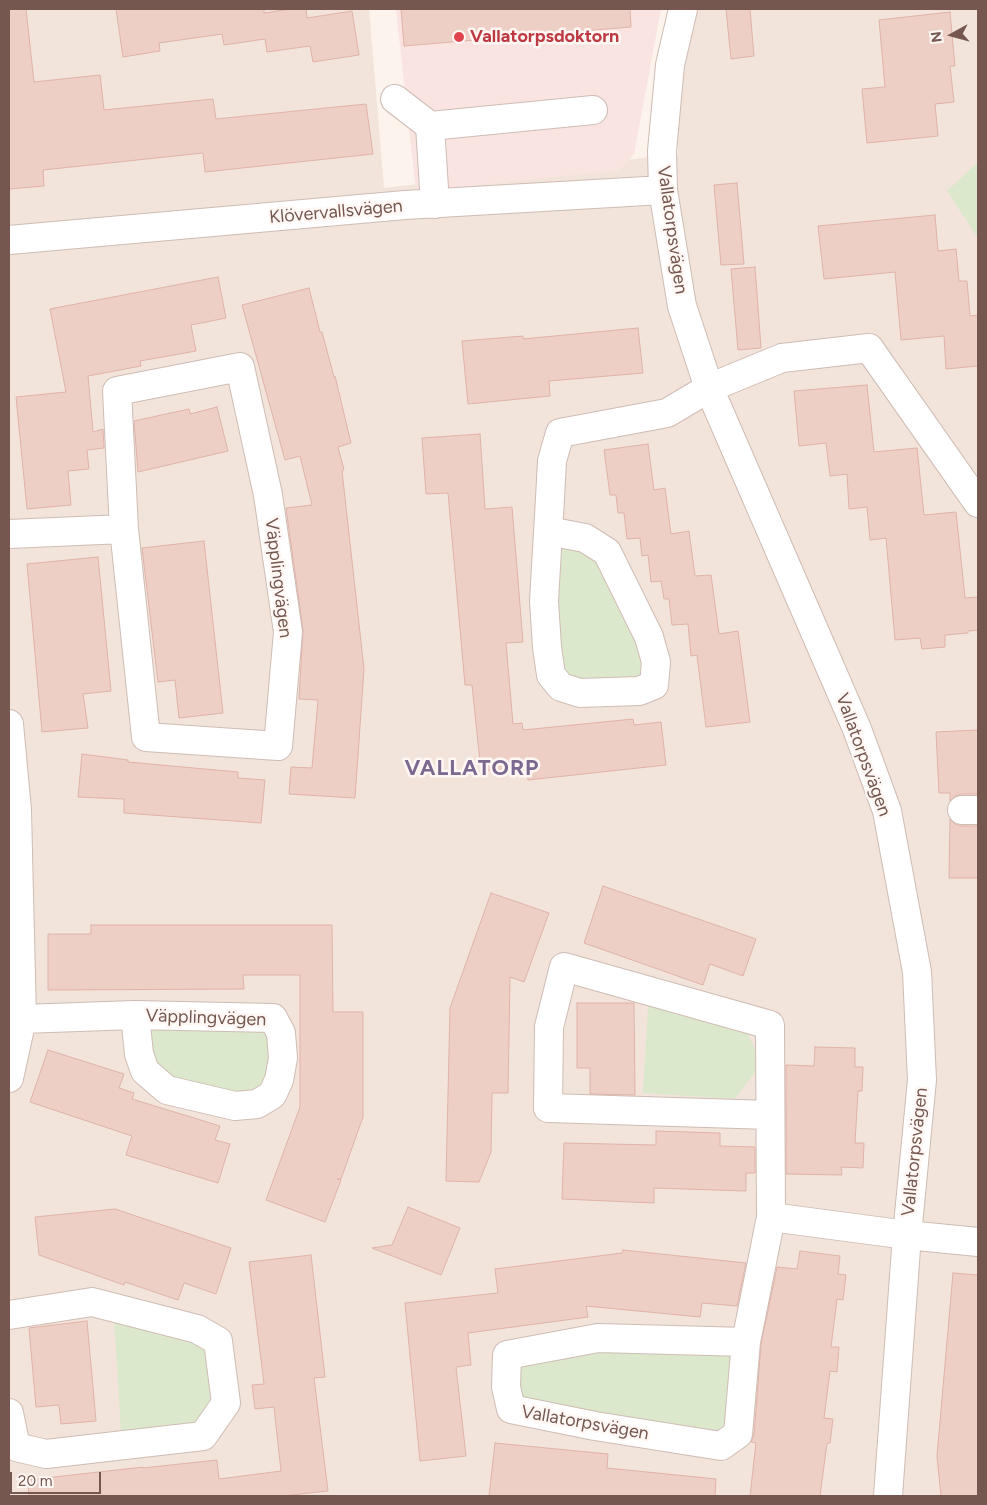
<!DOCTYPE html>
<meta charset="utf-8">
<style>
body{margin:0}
#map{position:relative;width:987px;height:1505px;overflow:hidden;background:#fbf3ec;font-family:Figtree,sans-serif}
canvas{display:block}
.frame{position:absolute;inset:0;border:10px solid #755750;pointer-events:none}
.north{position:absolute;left:927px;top:10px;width:50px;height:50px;-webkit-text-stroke:4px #fef7f3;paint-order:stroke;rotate:263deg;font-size:14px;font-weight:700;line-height:20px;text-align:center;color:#755750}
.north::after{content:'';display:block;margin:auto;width:18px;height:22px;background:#755750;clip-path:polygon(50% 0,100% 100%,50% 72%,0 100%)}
.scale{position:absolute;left:10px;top:1472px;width:91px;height:22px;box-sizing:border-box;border:2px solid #755750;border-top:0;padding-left:6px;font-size:15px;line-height:18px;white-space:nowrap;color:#755750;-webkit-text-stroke:4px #fef7f3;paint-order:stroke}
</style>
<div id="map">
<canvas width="987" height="1505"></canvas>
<div class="frame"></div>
<div class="north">N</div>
<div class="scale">20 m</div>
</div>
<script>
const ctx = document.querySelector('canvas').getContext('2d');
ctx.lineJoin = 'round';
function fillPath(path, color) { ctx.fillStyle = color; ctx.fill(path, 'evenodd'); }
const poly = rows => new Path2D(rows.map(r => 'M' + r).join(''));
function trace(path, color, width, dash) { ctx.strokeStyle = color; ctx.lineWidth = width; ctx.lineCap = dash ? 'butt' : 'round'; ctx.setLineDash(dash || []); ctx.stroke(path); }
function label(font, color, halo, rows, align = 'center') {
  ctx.font = font + ' Figtree,sans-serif'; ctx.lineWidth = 5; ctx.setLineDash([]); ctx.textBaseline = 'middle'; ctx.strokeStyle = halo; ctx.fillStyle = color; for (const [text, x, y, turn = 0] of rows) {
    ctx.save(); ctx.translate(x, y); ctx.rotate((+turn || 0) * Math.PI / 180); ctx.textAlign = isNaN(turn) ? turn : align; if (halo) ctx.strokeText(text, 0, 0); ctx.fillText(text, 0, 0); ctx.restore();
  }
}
const residential = poly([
 [9,9,369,9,384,188,678,154,678,58,690,9,978,9,978,1496,9,1496]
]);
const commercial = poly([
 [396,9,661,9,634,154,619,170,416,192]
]);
const green = poly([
 [978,162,978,238,947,191],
 [548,531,607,552,654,685,561,688],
 [648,1006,746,1031,755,1049,755,1073,734,1099,643,1093],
 [135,1015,273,1018,272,1095,167,1090],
 [114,1316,207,1342,214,1401,193,1427,121,1433],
 [746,1342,738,1434,511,1409,507,1355]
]);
const building = poly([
 [9,9,26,9,34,82,100,75,104,110,213,99,216,119,366,104,373,154,205,172,203,153,43,170,44,186,9,189,9,9],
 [116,9,264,9,264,13,291,9,306,9,307,18,352,11,359,55,313,62,310,46,267,52,265,39,224,45,222,34,159,43,160,51,123,57,116,9],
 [401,9,630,9,631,27,404,46,401,9],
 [726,9,750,9,754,56,731,59,726,9],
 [950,12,955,66,950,66,954,102,935,104,938,136,867,143,862,89,885,87,879,20,950,12],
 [737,183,744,264,721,265,714,185,737,183],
 [935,215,938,251,956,249,959,281,967,281,970,316,978,315,978,366,946,369,944,336,901,340,895,272,824,279,818,226,935,215],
 [755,267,761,348,738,350,731,269,755,267],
 [218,277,226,318,191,325,196,351,140,361,141,366,88,376,93,432,103,429,104,448,87,450,89,469,68,471,71,505,27,509,16,397,66,392,50,309,218,277],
 [309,288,320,332,322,332,334,377,335,376,351,443,338,447,344,470,342,471,364,669,355,798,289,794,291,767,312,768,318,700,299,699,303,630,286,508,312,505,300,456,285,460,242,305,309,288],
 [638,328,643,373,549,381,550,396,468,404,462,341,523,336,523,339,638,328],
 [867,385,874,452,917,448,924,515,956,512,965,598,978,597,978,630,968,631,968,633,945,635,945,647,922,649,920,638,895,640,886,538,870,540,867,507,849,509,847,474,830,476,826,443,799,446,794,391,867,385],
 [217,407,228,451,138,472,134,421,189,409,190,414,217,407],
 [480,434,485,509,512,507,523,642,506,643,513,724,522,723,523,730,633,719,634,725,661,722,666,765,528,780,527,767,481,771,472,685,465,685,448,493,426,494,422,438,480,434],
 [648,444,654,490,665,488,671,534,689,531,695,576,711,575,719,634,738,631,750,722,706,727,697,655,691,656,688,624,672,625,669,599,664,599,661,581,651,582,648,555,642,556,640,538,627,539,624,513,618,513,616,495,610,495,604,450,648,444],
 [204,541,223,713,179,718,175,680,158,682,142,548,204,541],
 [98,557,111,691,83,694,88,728,42,732,27,564,98,557],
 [978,730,978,794,962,794,955,796,950,801,950,793,939,793,936,732,978,730],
 [82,754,128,760,128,762,238,772,238,778,265,780,261,823,124,813,124,799,78,797,82,754],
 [950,819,955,824,962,826,978,826,978,878,949,878,950,819],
 [603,886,756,939,743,976,710,964,703,985,584,943,603,886],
 [491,893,549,913,524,982,510,977,508,1093,492,1093,491,1152,479,1182,446,1181,450,1008,491,893],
 [91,925,332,925,333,1012,363,1012,363,1117,341,1179,337,1179,341,1180,325,1222,266,1200,300,1107,300,975,243,975,244,989,48,990,48,934,91,934,91,925],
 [577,1003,634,1003,635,1095,590,1094,590,1068,577,1068,577,1003],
 [815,1047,855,1048,855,1067,863,1067,862,1091,858,1091,855,1143,864,1143,863,1168,841,1167,842,1175,786,1174,786,1065,814,1066,815,1047],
 [48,1050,124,1074,119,1088,134,1093,132,1099,220,1126,215,1140,230,1144,218,1183,126,1155,132,1136,30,1102,48,1050],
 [656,1131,720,1133,720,1146,755,1147,755,1173,746,1173,746,1191,654,1188,654,1203,562,1199,564,1143,656,1145,656,1131],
 [408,1207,460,1228,441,1275,372,1248,392,1245,408,1207],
 [115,1209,231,1248,216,1294,184,1283,178,1300,125,1282,124,1285,39,1255,35,1217,115,1209],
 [623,1250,746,1263,737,1306,702,1303,700,1317,586,1306,588,1317,468,1333,471,1365,456,1367,466,1456,420,1461,405,1303,498,1293,495,1269,622,1253,623,1250],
 [800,1251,840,1256,838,1274,846,1275,843,1300,837,1299,831,1347,839,1347,837,1372,830,1371,824,1418,833,1419,830,1443,827,1443,820,1496,750,1496,756,1443,751,1442,754,1435,761,1344,777,1267,797,1269,800,1251],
 [311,1255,325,1377,314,1378,328,1491,282,1496,29,1496,28,1480,143,1467,143,1468,217,1460,219,1479,281,1471,274,1407,255,1409,252,1385,264,1384,249,1262,311,1255],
 [953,1273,978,1275,978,1496,941,1496,937,1456,953,1273],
 [87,1321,96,1421,61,1424,59,1405,36,1407,29,1328,87,1321],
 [495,1443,608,1454,607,1468,716,1479,715,1496,489,1496,495,1443]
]);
const minor = poly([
 [683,9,670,65,662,151,663,190,682,306,709,388,857,729,887,811,917,972,922,1080,907,1235,888,1496],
 [395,99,430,126],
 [435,204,430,126,593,110],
 [9,240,405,205,663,190],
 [240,367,268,495,288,632,278,746,146,737,124,529,117,391,240,367],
 [548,531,585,538,607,552,649,637,656,662,654,685,639,691,580,693,561,687,551,675,547,647,544,601,550,498,552,461,560,433,667,413,709,388,782,358,869,348,978,503],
 [9,534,124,529],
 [9,724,17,810,22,1019,9,1078],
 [962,810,978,810],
 [22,1019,135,1015,139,1054,145,1071,167,1090,235,1106,257,1104,272,1095,279,1080,283,1058,281,1033,273,1018,135,1015],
 [771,1217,907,1235,978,1242],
 [9,1315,92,1302,197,1329,218,1341,226,1403,203,1436,46,1454,16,1447,9,1413],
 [746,1342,598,1338,507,1355,506,1387,511,1409,595,1426,721,1446,738,1434,746,1342,771,1217,770,1025,564,967,549,1027,548,1108,770,1115]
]);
const markers = [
 [459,37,6,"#e0444e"]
];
const healthNames = [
 ["Vallatorpsdoktorn",470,37]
];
const streetNames = [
 ["Klövervallsvägen",336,212,-5],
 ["Vallatorpsvägen",672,230,82],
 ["Väpplingvägen",278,578,83],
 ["Vallatorpsvägen",863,755,70],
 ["Väpplingvägen",206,1018,2],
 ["Vallatorpsvägen",915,1152,-84],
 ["Vallatorpsvägen",585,1423,10]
];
const districtNames = [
 ["VALLATORP",472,769]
];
fillPath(residential, '#f2e4db');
fillPath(commercial, '#fae4e1');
fillPath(green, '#dce8cb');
fillPath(building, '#eecfc6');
trace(building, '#e0b3a8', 1);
trace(minor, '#cfbcb4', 30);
trace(minor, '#fff', 28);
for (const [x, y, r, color] of markers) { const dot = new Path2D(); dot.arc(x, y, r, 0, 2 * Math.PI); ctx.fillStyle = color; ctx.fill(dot); trace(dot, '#fef7f3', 2); }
label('bold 18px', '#be3a42', '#fef7f3', healthNames, 'left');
label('18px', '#755750', '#fef7f3', streetNames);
ctx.letterSpacing = '1px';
label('bold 22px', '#7c6990', '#fef7f3', districtNames);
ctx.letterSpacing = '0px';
</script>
